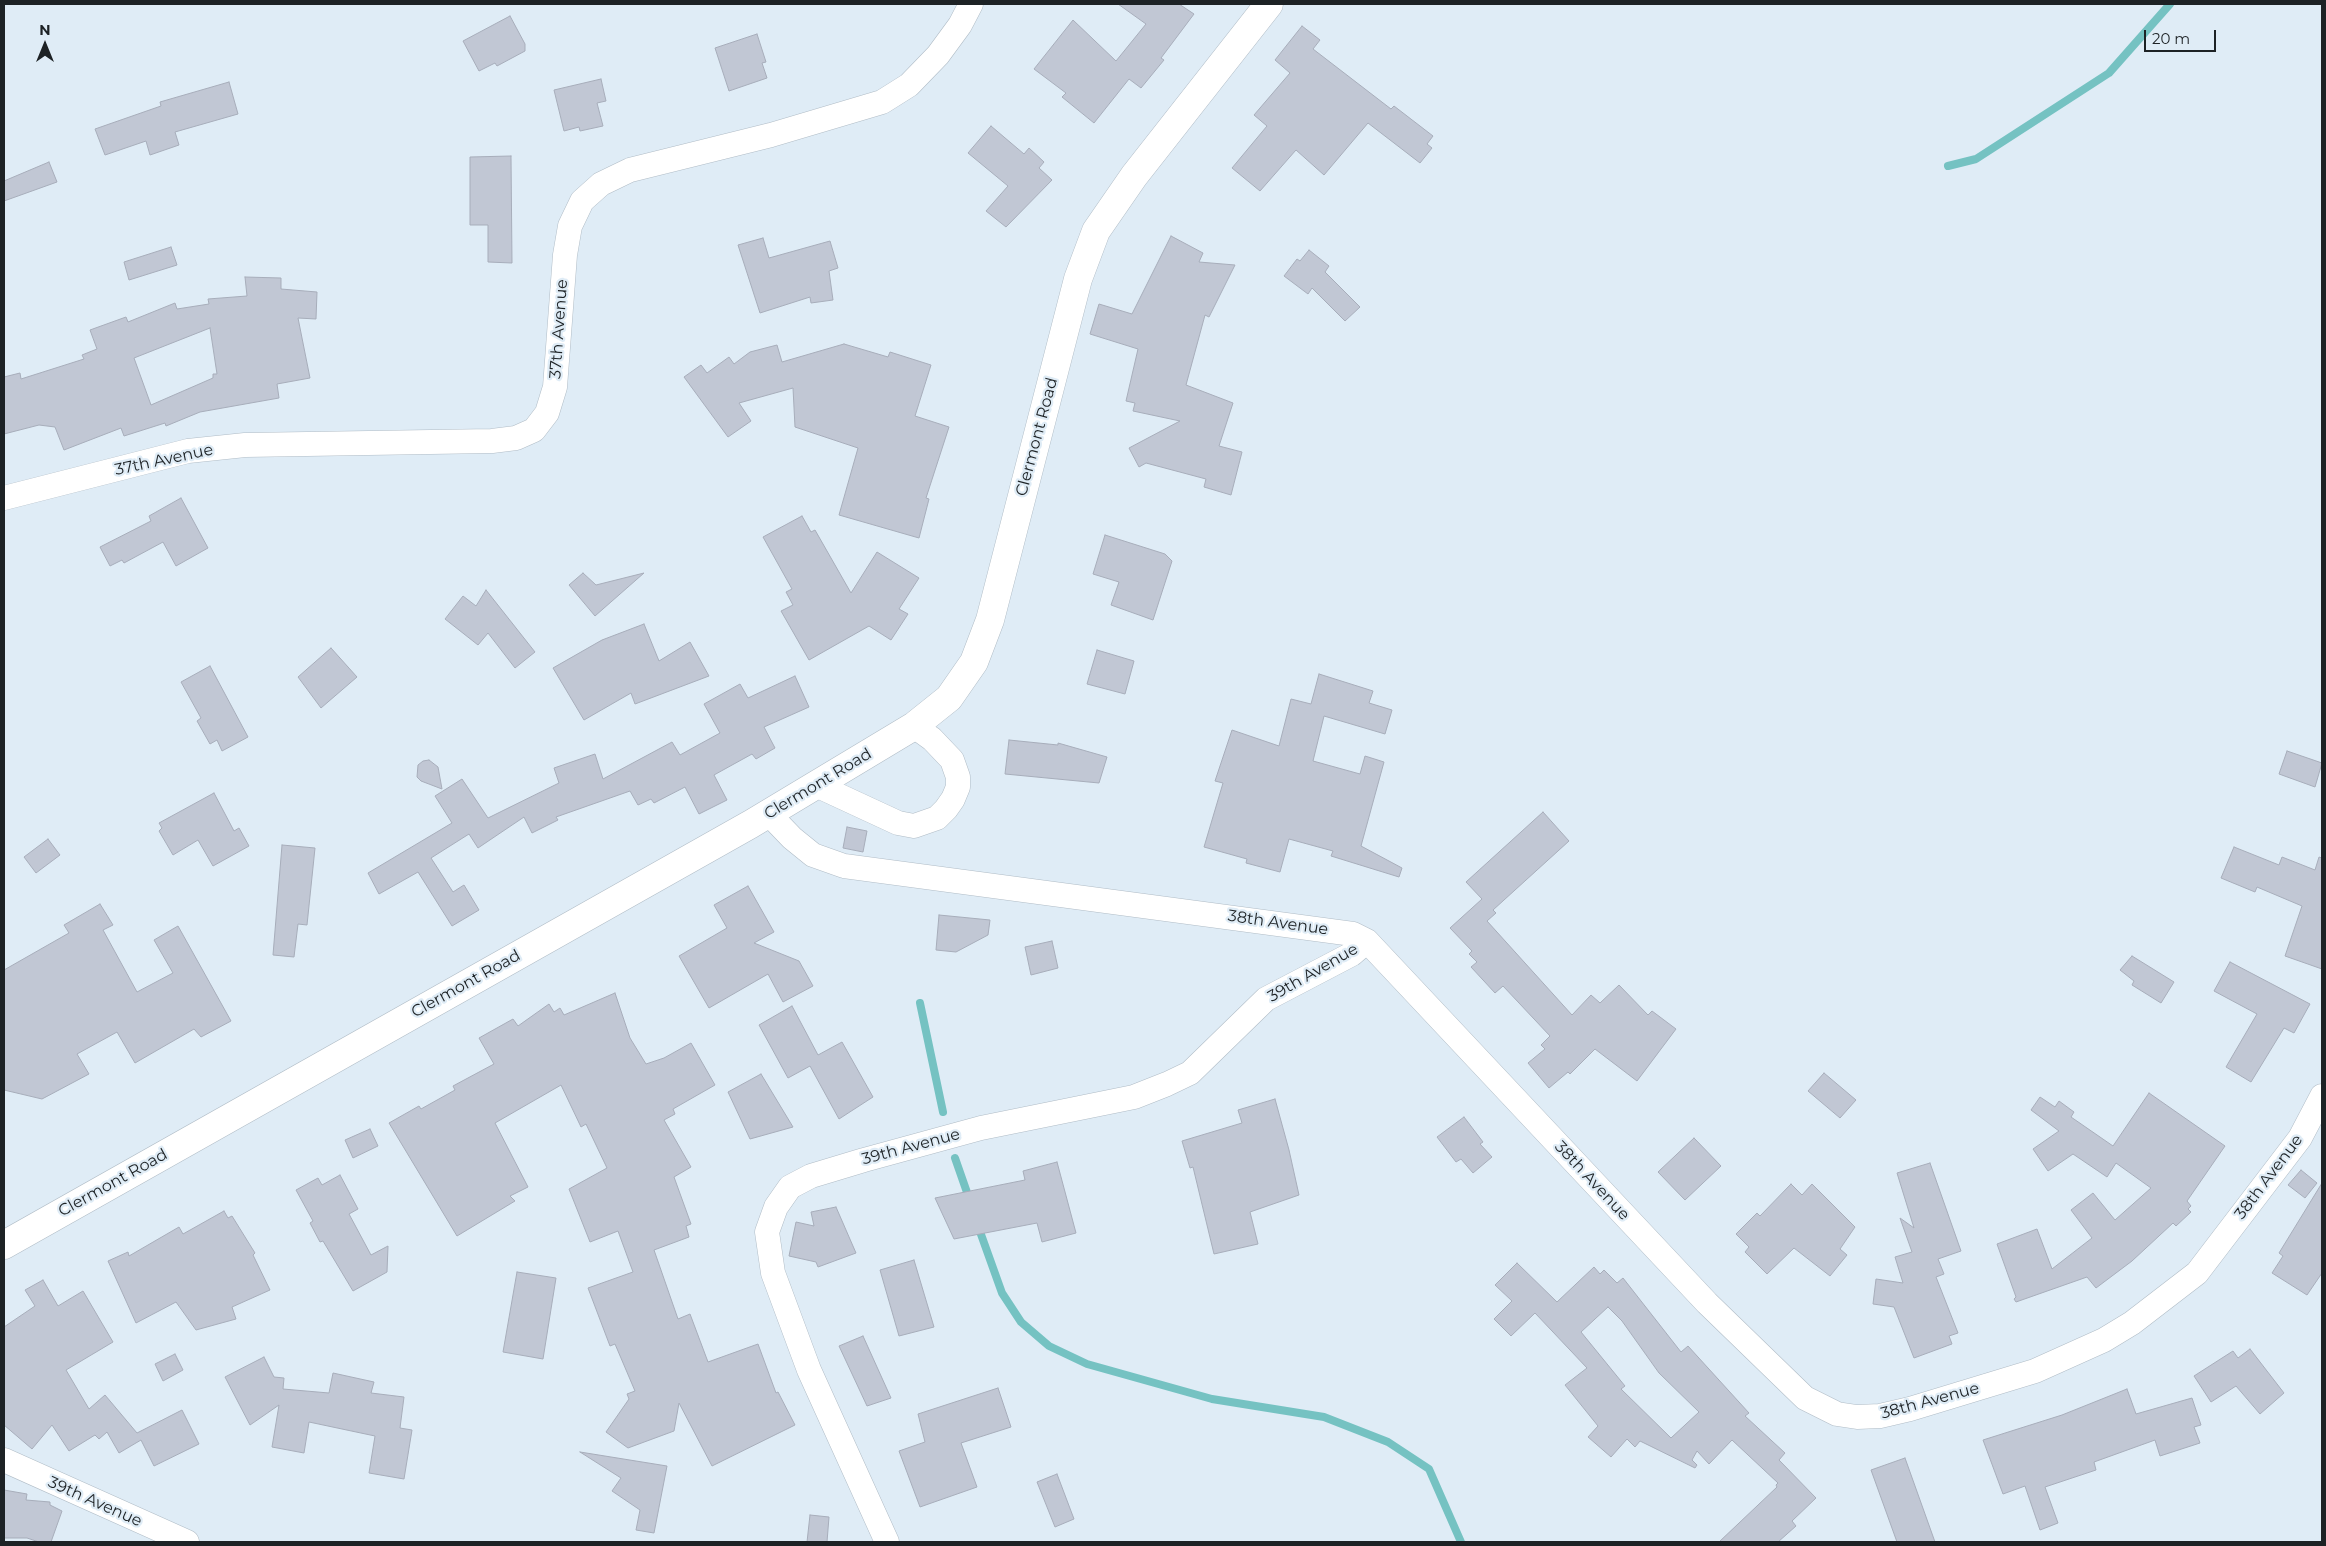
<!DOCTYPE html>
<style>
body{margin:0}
#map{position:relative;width:2326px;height:1546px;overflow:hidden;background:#dfecf6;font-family:Montserrat,sans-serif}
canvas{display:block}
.frame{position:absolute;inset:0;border:5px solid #1d2225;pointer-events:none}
.north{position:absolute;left:20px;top:20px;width:50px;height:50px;-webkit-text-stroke:4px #dfecf6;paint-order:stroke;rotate:0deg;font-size:14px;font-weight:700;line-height:20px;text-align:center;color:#1d2225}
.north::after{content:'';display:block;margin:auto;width:18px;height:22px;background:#1d2225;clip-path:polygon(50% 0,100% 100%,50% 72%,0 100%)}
.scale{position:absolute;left:2144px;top:30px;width:72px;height:22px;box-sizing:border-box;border:2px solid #1d2225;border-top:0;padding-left:6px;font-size:15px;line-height:18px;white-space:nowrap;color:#1d2225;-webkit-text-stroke:4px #dfecf6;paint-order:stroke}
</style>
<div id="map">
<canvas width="2326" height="1546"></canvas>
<div class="frame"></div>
<div class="north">N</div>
<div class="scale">20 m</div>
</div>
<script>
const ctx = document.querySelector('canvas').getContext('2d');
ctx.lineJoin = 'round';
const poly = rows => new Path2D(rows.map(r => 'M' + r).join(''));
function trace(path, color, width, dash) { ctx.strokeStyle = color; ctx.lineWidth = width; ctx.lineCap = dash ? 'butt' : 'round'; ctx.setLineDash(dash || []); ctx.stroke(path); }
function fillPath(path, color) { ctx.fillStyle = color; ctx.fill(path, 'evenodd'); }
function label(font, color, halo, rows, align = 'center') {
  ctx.font = font + ' Montserrat,sans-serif'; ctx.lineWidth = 4.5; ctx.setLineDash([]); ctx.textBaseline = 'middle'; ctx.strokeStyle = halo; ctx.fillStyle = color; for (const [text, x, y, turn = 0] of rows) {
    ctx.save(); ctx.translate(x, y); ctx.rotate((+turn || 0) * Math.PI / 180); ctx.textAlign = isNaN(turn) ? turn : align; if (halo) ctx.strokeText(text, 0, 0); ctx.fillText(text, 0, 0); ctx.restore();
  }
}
const stream = poly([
 [1948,166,1976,159,2109,73,2170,4],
 [920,1003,943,1112],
 [955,1158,970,1201],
 [978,1226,1002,1293,1021,1322,1049,1346,1087,1364,1212,1399,1324,1417,1388,1442,1429,1469,1461,1542]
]);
const building = poly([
 [1118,4,1179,4,1194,14,1161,58,1164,60,1141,88,1129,79,1094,123,1062,97,1066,93,1034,69,1073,20,1116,61,1146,24,1118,4],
 [510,16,525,44,525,51,497,66,495,63,479,71,463,41,510,16],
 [1302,26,1320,40,1313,49,1391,109,1394,106,1433,136,1427,144,1432,148,1420,163,1368,123,1324,175,1296,150,1260,191,1232,168,1267,126,1254,115,1290,73,1275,60,1302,26],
 [757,34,766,62,762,63,767,78,729,91,715,48,757,34],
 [601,79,606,101,597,103,603,126,580,131,579,127,564,131,554,90,601,79],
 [229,82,238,114,175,132,179,145,150,155,146,141,105,155,95,129,161,106,160,102,229,82],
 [991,126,1024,154,1029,148,1044,162,1039,168,1052,180,1006,227,986,211,1008,186,968,153,991,126],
 [511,156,512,263,488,262,488,225,470,225,470,157,511,156],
 [49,162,57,182,4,201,4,181,49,162],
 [1171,236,1203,253,1199,262,1235,265,1209,317,1205,315,1186,385,1233,403,1219,446,1242,452,1231,495,1204,487,1206,479,1146,463,1139,467,1129,448,1180,421,1133,411,1135,403,1126,401,1138,349,1090,334,1099,304,1132,314,1171,236],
 [763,238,769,258,830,241,838,268,829,271,833,300,811,303,810,297,760,313,738,245,763,238],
 [171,247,177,265,129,280,124,262,171,247],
 [1309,250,1329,266,1325,272,1360,307,1345,321,1312,288,1308,294,1284,276,1297,259,1300,261,1309,250],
 [245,277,281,278,281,289,317,292,316,319,298,318,310,378,277,384,279,398,200,412,166,426,165,423,124,436,121,428,64,450,55,427,39,425,4,434,4,377,20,373,21,379,84,359,82,355,97,349,90,330,126,317,128,322,175,303,177,309,209,304,208,299,247,296,245,277],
 [210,328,217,374,213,374,213,378,151,405,134,358,210,328],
 [844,344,888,357,890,352,931,365,915,416,949,427,926,498,929,499,919,538,839,515,858,448,795,427,793,388,739,403,751,421,728,437,684,377,701,365,707,373,729,357,734,364,750,352,777,345,782,362,844,344],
 [181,498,208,548,176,566,163,542,124,563,122,560,110,566,100,547,151,521,149,516,181,498],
 [802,516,811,532,815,530,851,593,877,552,919,578,899,609,908,614,891,640,869,626,809,660,781,611,793,605,786,592,792,589,763,537,802,516],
 [1105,535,1165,554,1172,561,1153,620,1111,605,1119,582,1093,574,1105,535],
 [583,573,596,585,644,573,595,616,569,585,583,573],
 [486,590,535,652,515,668,488,633,478,645,445,619,463,596,476,606,486,590],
 [644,624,659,661,690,642,709,676,635,704,631,693,584,720,553,668,602,640,644,624],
 [331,648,357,677,321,708,298,677,331,648],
 [1097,650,1134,661,1125,694,1087,684,1097,650],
 [210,666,248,737,222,751,217,740,210,744,197,721,201,718,181,682,210,666],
 [1319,674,1373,691,1369,703,1392,710,1385,734,1324,716,1313,761,1360,774,1365,756,1384,762,1361,846,1402,868,1399,877,1331,856,1333,851,1289,839,1280,872,1246,863,1247,859,1204,847,1223,783,1215,781,1232,730,1279,746,1291,699,1311,704,1319,674],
 [795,676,809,707,764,727,775,748,756,759,752,754,714,775,727,800,699,814,685,787,654,803,651,799,638,805,630,791,556,817,558,820,532,833,524,817,478,848,469,834,431,858,453,892,464,885,479,910,452,926,418,872,379,894,368,873,452,823,435,796,462,779,488,818,559,783,554,768,595,754,603,779,672,742,680,755,720,733,704,704,740,684,748,698,795,676],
 [1009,740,1058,745,1058,743,1107,757,1099,783,1005,774,1009,740],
 [2287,751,2322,763,2315,787,2279,774,2287,751],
 [429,760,438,767,442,789,421,781,417,777,418,765,423,761,429,760],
 [214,793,234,831,239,828,249,846,213,866,198,840,173,855,159,831,162,828,159,823,214,793],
 [1543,812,1569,841,1493,910,1496,913,1487,921,1572,1015,1591,995,1600,1003,1619,985,1648,1015,1652,1011,1676,1029,1637,1081,1595,1049,1570,1074,1568,1072,1549,1088,1528,1063,1545,1049,1541,1045,1550,1036,1503,986,1495,993,1471,967,1477,962,1469,954,1472,951,1450,928,1482,899,1466,882,1543,812],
 [847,827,867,831,863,852,843,848,847,827],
 [48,839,60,855,36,873,24,857,48,839],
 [282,845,315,848,307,925,298,924,294,957,273,955,282,845],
 [2234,847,2279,865,2282,857,2315,870,2319,857,2322,858,2322,969,2285,956,2302,906,2257,887,2255,892,2221,878,2234,847],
 [748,886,774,932,754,943,799,961,813,986,783,1002,768,974,709,1008,679,956,727,928,714,905,748,886],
 [100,904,113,925,103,930,137,992,173,973,154,940,178,926,231,1021,201,1037,194,1029,135,1063,117,1032,77,1054,89,1074,42,1099,4,1090,4,970,69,933,64,925,100,904],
 [939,915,990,920,988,935,956,952,936,950,939,915],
 [1052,941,1058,968,1031,975,1025,947,1052,941],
 [2132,956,2174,982,2161,1003,2132,985,2134,981,2120,970,2132,956],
 [2230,962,2310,1004,2294,1033,2284,1028,2251,1082,2226,1067,2257,1014,2214,991,2230,962],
 [615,993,630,1038,646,1064,664,1058,691,1043,715,1085,673,1109,675,1114,664,1120,691,1167,674,1177,691,1224,686,1226,689,1237,654,1250,678,1319,690,1314,708,1362,758,1344,776,1393,778,1392,795,1425,712,1466,679,1403,674,1431,628,1448,606,1432,629,1399,627,1394,635,1391,615,1344,610,1346,588,1288,633,1272,618,1231,590,1242,569,1189,607,1168,586,1124,581,1127,561,1085,495,1123,528,1187,510,1196,515,1201,457,1236,389,1123,419,1106,421,1109,455,1090,453,1086,494,1064,479,1038,513,1019,518,1026,549,1004,554,1012,560,1008,564,1015,615,993],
 [792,1006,818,1055,842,1042,873,1097,839,1119,810,1066,788,1078,759,1025,792,1006],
 [1824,1073,1856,1100,1840,1118,1808,1091,1824,1073],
 [761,1074,793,1127,750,1139,728,1092,761,1074],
 [2149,1093,2225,1146,2187,1201,2191,1206,2188,1209,2191,1212,2176,1226,2173,1223,2132,1261,2096,1288,2087,1277,2016,1302,2014,1299,2016,1297,1997,1244,2037,1229,2052,1269,2092,1238,2071,1210,2093,1193,2115,1220,2151,1188,2116,1163,2107,1177,2073,1154,2048,1171,2033,1149,2059,1131,2031,1110,2040,1097,2055,1107,2059,1101,2074,1112,2071,1117,2113,1146,2149,1093],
 [1275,1099,1289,1150,1299,1195,1250,1212,1258,1244,1214,1254,1193,1167,1190,1168,1182,1141,1242,1123,1238,1110,1275,1099],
 [1464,1117,1483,1142,1480,1144,1492,1157,1473,1173,1461,1159,1456,1162,1437,1137,1464,1117],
 [370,1129,378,1146,353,1158,345,1140,370,1129],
 [1694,1138,1721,1166,1685,1200,1658,1172,1694,1138],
 [1057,1162,1076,1233,1042,1242,1037,1223,954,1239,935,1198,1025,1180,1023,1171,1057,1162],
 [1930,1163,1961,1251,1938,1259,1944,1274,1936,1277,1958,1333,1949,1336,1952,1344,1914,1358,1894,1307,1873,1304,1876,1279,1903,1283,1895,1257,1912,1252,1900,1218,1914,1228,1897,1173,1930,1163],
 [2301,1170,2317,1183,2305,1198,2288,1185,2301,1170],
 [340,1175,358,1209,349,1214,371,1255,388,1246,387,1272,353,1291,323,1241,320,1242,310,1223,313,1221,296,1190,318,1178,322,1185,340,1175],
 [2322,1183,2322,1273,2307,1295,2272,1273,2283,1256,2279,1253,2322,1183],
 [1791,1184,1802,1195,1812,1184,1855,1227,1840,1249,1847,1255,1830,1276,1794,1248,1767,1274,1745,1252,1749,1247,1736,1234,1757,1213,1760,1216,1791,1184],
 [836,1207,856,1253,818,1267,816,1262,789,1256,796,1222,814,1226,811,1212,836,1207],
 [224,1211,228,1218,232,1216,255,1253,253,1255,270,1290,232,1307,236,1319,196,1330,176,1302,136,1323,108,1261,128,1252,129,1256,179,1227,183,1234,224,1211],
 [914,1260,934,1327,899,1336,880,1270,914,1260],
 [1517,1263,1557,1302,1594,1267,1600,1274,1604,1270,1617,1283,1623,1278,1681,1352,1688,1346,1749,1413,1745,1416,1785,1453,1779,1460,1816,1498,1792,1521,1796,1526,1778,1542,1719,1542,1777,1487,1776,1485,1778,1483,1732,1440,1709,1464,1697,1451,1692,1460,1697,1465,1695,1468,1640,1441,1635,1447,1627,1439,1611,1457,1588,1437,1598,1426,1565,1385,1587,1368,1535,1313,1511,1336,1494,1319,1512,1301,1495,1285,1517,1263],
 [1608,1307,1622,1321,1659,1373,1699,1412,1671,1438,1621,1389,1625,1386,1581,1332,1608,1307],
 [517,1272,556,1278,543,1359,503,1352,517,1272],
 [43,1280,58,1306,83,1291,113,1342,66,1370,89,1409,105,1395,137,1433,182,1410,199,1444,154,1466,141,1440,119,1453,107,1432,99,1439,95,1435,69,1451,52,1425,32,1449,4,1425,4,1327,35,1306,25,1290,43,1280],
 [863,1336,891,1398,867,1406,839,1346,863,1336],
 [2250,1349,2284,1393,2260,1414,2236,1386,2211,1402,2194,1376,2233,1351,2238,1358,2250,1349],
 [175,1354,183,1370,163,1381,155,1364,175,1354],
 [264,1357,274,1377,284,1378,283,1389,329,1393,333,1373,374,1382,371,1393,404,1397,400,1428,412,1430,404,1479,369,1473,375,1436,309,1422,304,1453,272,1447,279,1405,250,1425,225,1377,264,1357],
 [998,1388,1011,1427,961,1443,977,1487,920,1507,899,1451,925,1442,918,1414,998,1388],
 [2127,1389,2136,1414,2192,1398,2201,1425,2194,1427,2200,1443,2160,1456,2155,1440,2094,1462,2096,1470,2045,1487,2058,1523,2040,1530,2025,1486,2003,1494,1983,1440,2062,1415,2127,1389],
 [580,1452,667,1466,654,1533,636,1530,640,1510,612,1491,621,1478,580,1452],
 [1905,1458,1935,1542,1897,1542,1871,1470,1905,1458],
 [1057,1474,1074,1519,1055,1527,1037,1482,1057,1474],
 [4,1490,27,1494,26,1500,50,1502,50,1505,62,1511,51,1542,39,1542,27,1538,4,1538,4,1490],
 [810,1515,829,1517,827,1542,807,1542,810,1515]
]);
const street = poly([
 [4,498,188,451,245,445,492,441,516,438,534,430,547,413,555,387,565,255,570,226,582,201,601,184,630,170,771,135,882,102,909,85,938,55,960,25,971,4],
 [816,785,898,823,914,826,937,818,946,809,953,799,958,787,958,777,952,760,932,739,914,726],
 [768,813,792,838,813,855,844,866,1353,934,1367,941,1707,1303,1805,1398,1837,1414,1857,1417,1880,1416,1910,1409,2035,1371,2104,1340,2132,1323,2197,1273,2300,1138,2322,1096],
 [4,1460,187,1542],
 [887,1542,809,1370,773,1273,767,1232,776,1207,790,1187,811,1176,864,1160,981,1128,1134,1097,1167,1084,1190,1073,1266,999,1352,954,1367,941]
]);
const secondary = poly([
 [4,1245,751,824,914,726,949,698,974,662,990,620,1078,279,1096,231,1134,176,1269,4]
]);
const streetNames = [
 ["37th Avenue",559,329,-86],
 ["Clermont Road",1037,437,-75],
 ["37th Avenue",164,460,-12],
 ["Clermont Road",818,784,-31],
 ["38th Avenue",1278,923,8],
 ["39th Avenue",1313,973,-30],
 ["Clermont Road",466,984,-29],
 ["39th Avenue",911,1147,-15],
 ["38th Avenue",2269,1177,-53],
 ["38th Avenue",1592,1181,47],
 ["Clermont Road",113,1183,-29],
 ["38th Avenue",1930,1401,-15],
 ["39th Avenue",95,1502,24]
];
trace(stream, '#75c2c2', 8);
fillPath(building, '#c1c7d4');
trace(building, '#a7adba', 1);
trace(street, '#b0bcc6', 25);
trace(secondary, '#b0bcc6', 29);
trace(street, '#fff', 24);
trace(secondary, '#fff', 28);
label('16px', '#1d2225', '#dfecf6', streetNames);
</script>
